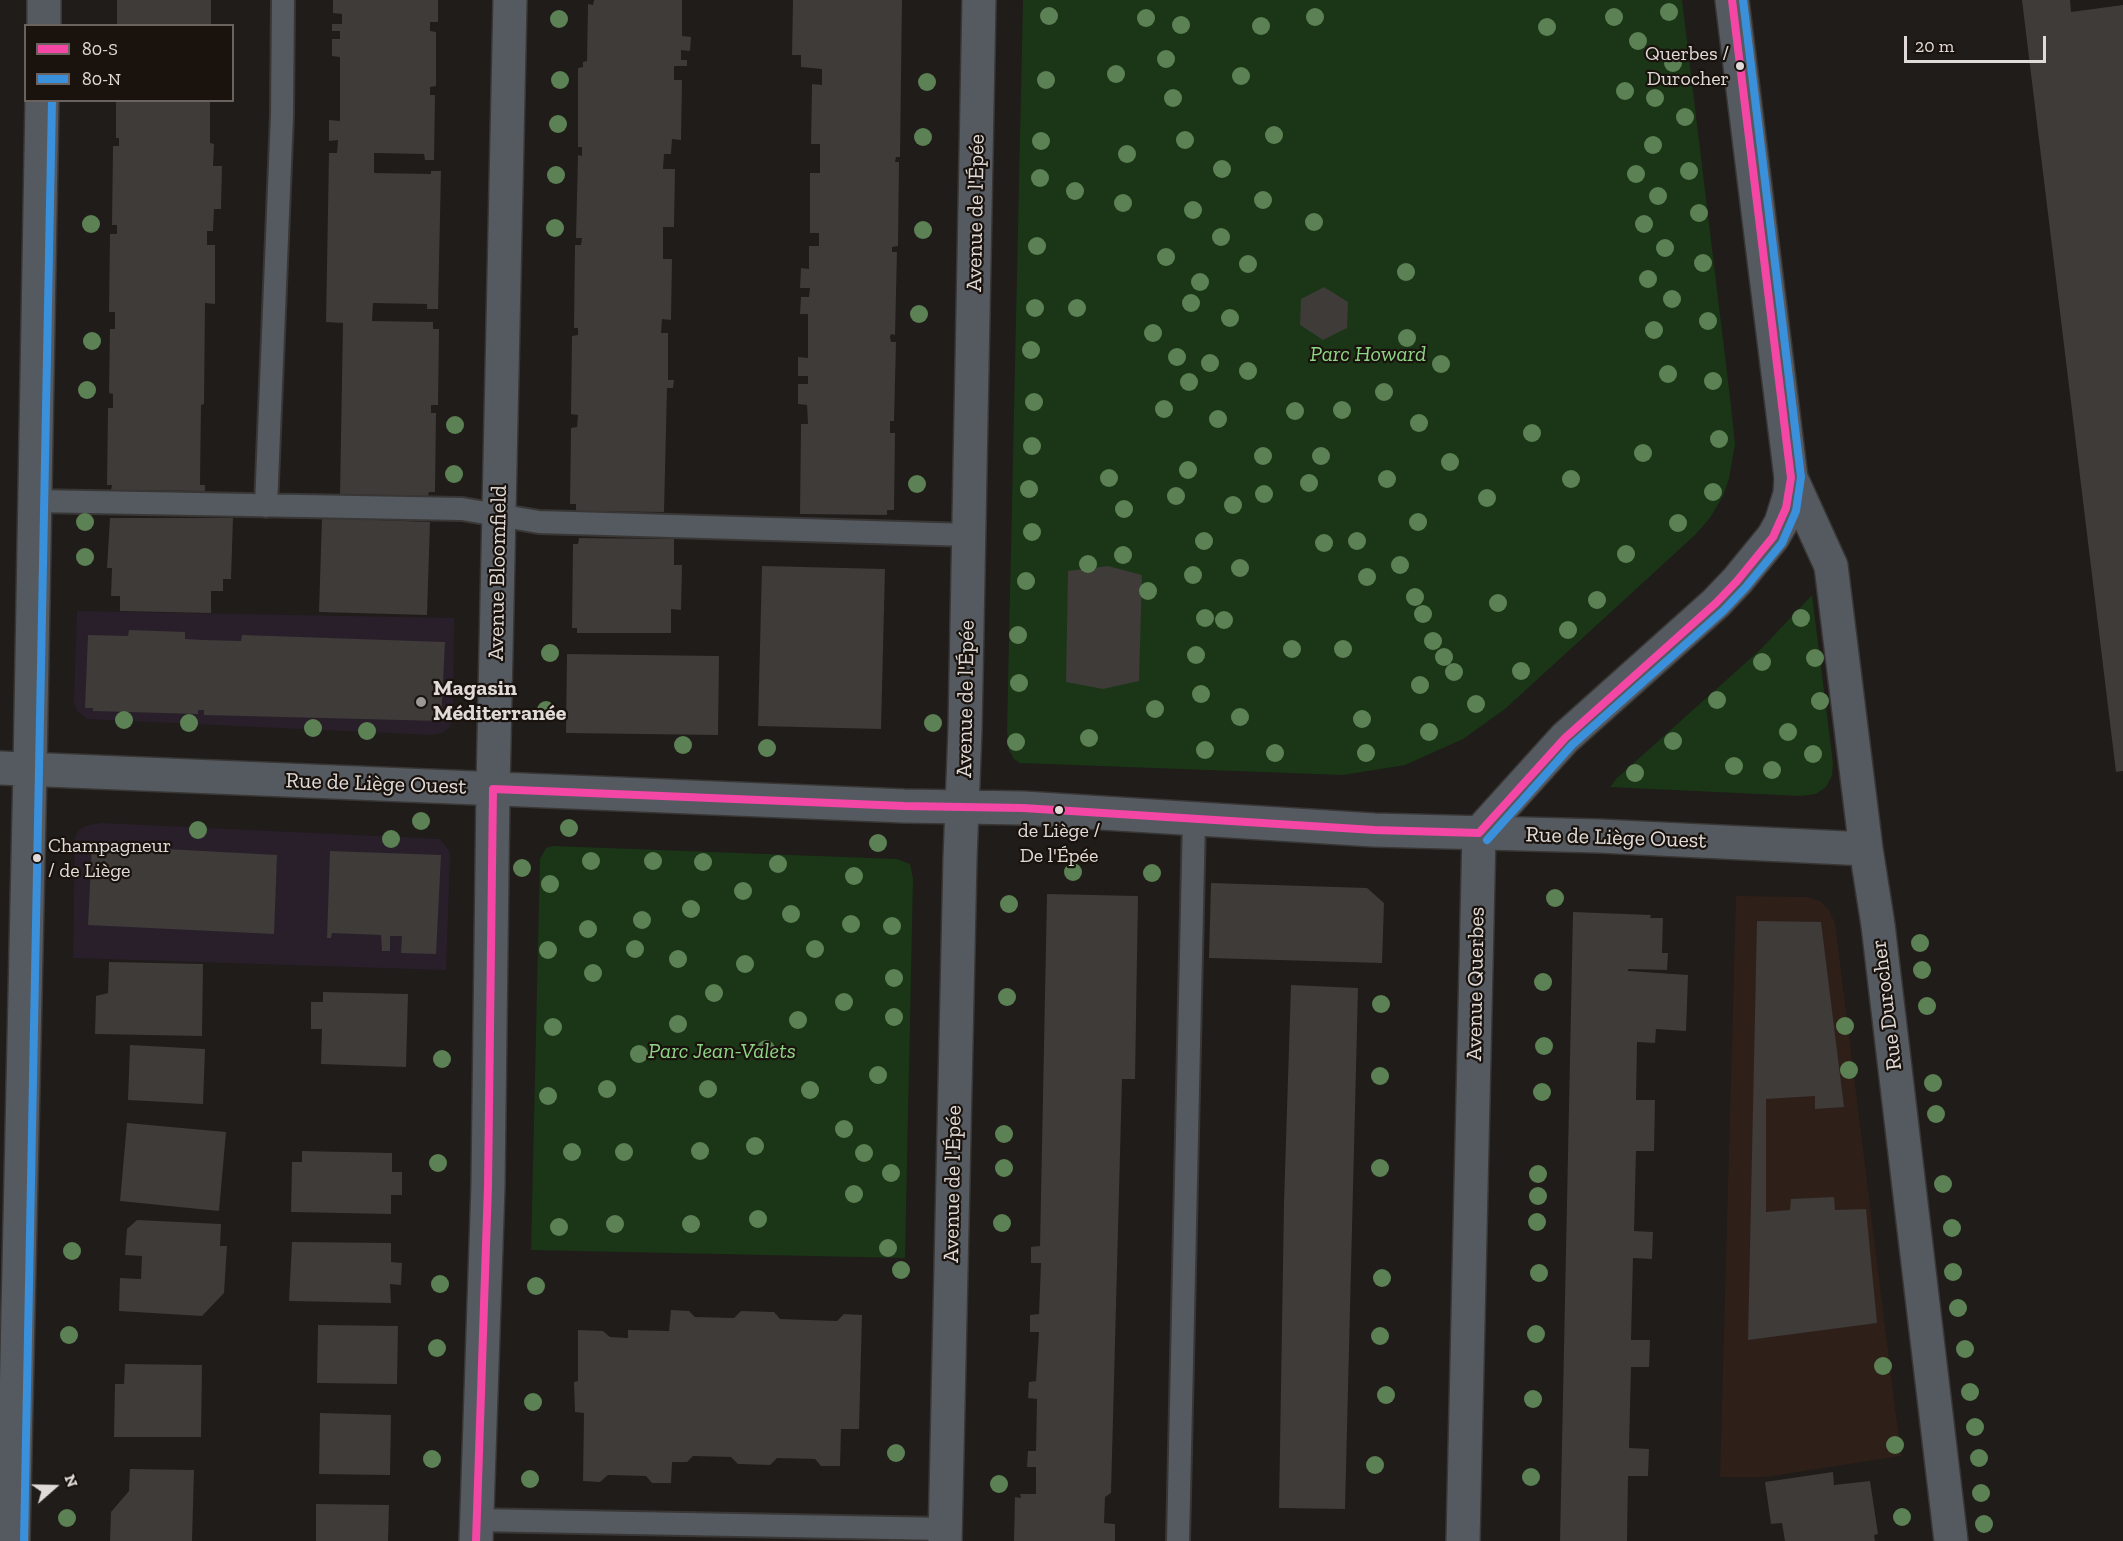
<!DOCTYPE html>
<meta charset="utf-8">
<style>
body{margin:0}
#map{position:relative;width:2123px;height:1541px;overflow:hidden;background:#1f1c19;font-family:"Zilla Slab",serif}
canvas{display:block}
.legend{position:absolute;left:24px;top:24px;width:210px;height:78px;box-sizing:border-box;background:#19120d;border:2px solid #69625e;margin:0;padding:8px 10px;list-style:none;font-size:18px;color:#e0dbd8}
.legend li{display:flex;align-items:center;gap:12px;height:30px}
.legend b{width:30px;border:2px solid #69625e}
.north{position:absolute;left:24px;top:1457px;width:60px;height:60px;-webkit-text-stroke:4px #19120d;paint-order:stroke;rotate:70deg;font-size:16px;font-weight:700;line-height:24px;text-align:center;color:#e0dbd8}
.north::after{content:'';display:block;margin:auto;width:21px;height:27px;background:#e0dbd8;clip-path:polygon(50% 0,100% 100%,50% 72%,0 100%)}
.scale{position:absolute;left:1904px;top:36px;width:142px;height:27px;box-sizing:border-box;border:3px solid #e0dbd8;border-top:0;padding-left:8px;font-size:18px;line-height:21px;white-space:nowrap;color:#e0dbd8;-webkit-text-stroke:4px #19120d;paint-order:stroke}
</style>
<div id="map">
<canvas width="2123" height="1541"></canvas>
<ul class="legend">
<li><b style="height:8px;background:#f346a5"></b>80-S</li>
<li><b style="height:8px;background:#3a90db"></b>80-N</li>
</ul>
<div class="north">N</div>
<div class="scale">20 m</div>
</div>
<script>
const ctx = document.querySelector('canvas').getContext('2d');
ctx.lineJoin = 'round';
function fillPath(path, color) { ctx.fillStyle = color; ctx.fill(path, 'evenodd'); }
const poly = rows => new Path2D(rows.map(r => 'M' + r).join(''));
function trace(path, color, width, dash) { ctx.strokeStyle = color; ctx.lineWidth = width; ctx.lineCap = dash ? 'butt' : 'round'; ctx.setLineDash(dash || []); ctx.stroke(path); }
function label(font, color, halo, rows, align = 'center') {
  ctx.font = font + ' "Zilla Slab",serif'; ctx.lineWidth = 4.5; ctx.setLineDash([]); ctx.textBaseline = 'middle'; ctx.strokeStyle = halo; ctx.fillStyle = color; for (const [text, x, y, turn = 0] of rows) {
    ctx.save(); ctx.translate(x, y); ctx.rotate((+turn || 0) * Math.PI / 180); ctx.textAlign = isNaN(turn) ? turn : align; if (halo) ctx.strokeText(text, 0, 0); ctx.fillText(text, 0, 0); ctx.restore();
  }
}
const commercial = poly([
 [77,611,454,618,453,720,449,728,442,733,431,735,87,719,78,712,74,703],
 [102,823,440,839,449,851,450,858,446,970,73,958,75,837,80,829,89,825]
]);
const education = poly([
 [1736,896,1806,897,1820,901,1829,910,1835,923,1901,1456,1765,1477,1720,1477]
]);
const green = poly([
 [1023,0,1682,0,1731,406,1735,444,1729,479,1723,496,1710,518,1695,535,1505,709,1463,739,1405,765,1343,775,1020,763,1014,759,1009,750,1007,731],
 [1812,595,1833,763,1832,776,1826,787,1816,794,1800,796,1610,787,1617,778,1761,649],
 [553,846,897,859,910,864,913,879,905,1258,531,1250,540,859,546,848]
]);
const building = poly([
 [117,0,211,0,211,26,117,26],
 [333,0,438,0,438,22,430,22,430,31,436,32,436,86,430,87,430,95,435,95,434,160,425,160,424,154,374,153,374,173,431,174,431,171,441,171,438,309,427,309,427,304,373,303,372,321,433,322,433,329,439,329,438,405,431,405,431,413,436,413,435,492,429,492,428,496,340,494,343,323,326,322,329,153,337,153,338,140,329,141,329,120,340,121,340,57,332,56,332,39,340,39,340,31,332,31,332,24,342,24,342,14,333,13],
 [594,0,682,0,682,36,691,37,690,51,681,50,681,60,687,60,687,66,674,66,674,80,682,80,681,140,672,139,671,154,664,154,663,169,675,169,674,227,663,227,663,259,672,259,671,320,662,319,661,333,668,333,668,380,674,380,673,388,667,388,664,512,576,511,576,504,570,504,571,428,577,427,578,415,571,414,572,336,578,335,578,328,574,328,575,245,581,245,582,238,576,238,578,155,582,156,582,147,578,147,578,68,583,67,583,62,587,61,588,4,593,5],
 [793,0,902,0,900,157,896,157,895,162,899,162,898,246,892,247,892,252,897,252,895,335,891,334,890,337,891,342,896,342,894,421,890,421,890,433,895,433,894,510,887,510,887,515,800,514,801,424,808,424,807,405,798,404,798,384,808,384,808,376,798,376,798,357,808,358,808,314,800,314,801,297,809,297,810,288,800,288,801,268,809,269,809,246,819,246,819,233,810,233,810,173,820,173,820,144,811,144,812,84,822,85,822,69,801,67,801,55,792,55],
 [2022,0,2070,0,2071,12,2123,5,2123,771,2116,772],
 [116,100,210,100,210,143,214,144,213,166,222,166,221,209,214,209,213,231,207,231,207,245,215,245,215,304,205,303,204,404,201,405,200,485,205,485,205,491,111,490,112,485,107,485,108,408,113,408,113,394,109,393,110,329,115,329,115,312,109,312,110,234,117,234,117,225,112,225,113,146,119,146,119,138,116,138],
 [1324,287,1348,302,1347,328,1323,340,1300,325,1301,299],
 [110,518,233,518,231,579,223,579,223,591,211,591,211,613,120,611,120,596,111,596,112,568,107,568],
 [322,518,430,522,427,615,319,612],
 [579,538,674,539,674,565,682,565,681,610,671,609,671,633,577,633,577,628,572,628,573,544,578,544],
 [762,566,885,569,881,729,758,726],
 [1108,566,1142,575,1139,681,1103,689,1066,682,1068,571],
 [129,630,185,632,185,639,204,640,241,641,242,635,445,642,441,721,204,715,204,710,198,710,198,714,93,711,93,708,85,708,88,635,128,636],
 [567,654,719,656,718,735,566,733],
 [92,845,277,855,274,934,88,925],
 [330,851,441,855,436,954,401,953,402,936,390,936,390,951,382,951,381,935,332,933,331,938,327,938],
 [1211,883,1367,888,1384,903,1382,963,1209,958],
 [1047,894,1138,896,1135,1079,1122,1079,1111,1493,1105,1497,1104,1523,1115,1524,1115,1541,1014,1541,1015,1497,1021,1498,1020,1494,1036,1494,1036,1467,1027,1467,1028,1451,1036,1451,1037,1399,1028,1398,1029,1382,1036,1381,1039,1332,1030,1332,1030,1315,1039,1314,1041,1263,1031,1263,1031,1247,1040,1246],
 [1573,912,1651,915,1650,918,1663,918,1662,953,1668,953,1667,970,1628,969,1628,971,1688,975,1686,1031,1656,1029,1655,1043,1637,1042,1636,1100,1655,1100,1654,1151,1636,1151,1634,1231,1653,1232,1652,1259,1633,1258,1631,1340,1650,1340,1649,1367,1631,1367,1629,1448,1649,1449,1648,1476,1628,1476,1627,1541,1560,1541],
 [1757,921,1821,922,1844,1107,1815,1109,1815,1096,1766,1099,1766,1212,1790,1210,1791,1199,1834,1197,1835,1210,1866,1209,1877,1323,1748,1340],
 [109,962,203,964,202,1036,95,1034,96,996,108,993],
 [1291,985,1358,988,1345,1509,1279,1508,1284,1203],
 [323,992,408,994,406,1067,321,1064,322,1029,311,1029,311,1002,323,1002],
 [130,1045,205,1049,203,1104,128,1100],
 [127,1123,226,1132,219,1211,120,1201],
 [302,1151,392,1153,392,1172,402,1172,402,1195,391,1195,391,1214,291,1212,292,1162,302,1162],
 [137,1220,221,1224,220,1246,227,1246,224,1293,202,1316,119,1311,120,1278,141,1279,142,1256,125,1255,127,1229],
 [292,1242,391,1243,391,1262,402,1263,401,1285,390,1284,391,1303,289,1301],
 [671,1310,689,1311,695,1317,734,1318,741,1311,774,1312,780,1319,837,1321,844,1314,862,1315,859,1429,841,1429,840,1466,821,1466,815,1459,777,1458,770,1465,738,1464,731,1457,693,1456,687,1462,672,1462,671,1483,652,1483,646,1476,608,1475,600,1482,583,1481,584,1413,575,1412,574,1382,578,1381,578,1330,603,1331,610,1337,628,1338,628,1330,669,1331],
 [318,1325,398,1326,397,1384,317,1383],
 [125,1364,202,1365,201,1437,114,1437,115,1384,124,1384],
 [320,1413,391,1415,390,1475,319,1474],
 [130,1469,194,1470,192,1541,110,1541,111,1512,129,1491],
 [1833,1472,1834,1485,1870,1481,1878,1534,1874,1535,1875,1541,1785,1541,1782,1523,1771,1524,1765,1482],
 [316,1504,389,1505,388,1541,316,1541]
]);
const service = poly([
 [35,501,462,509,539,522,969,535],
 [266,506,282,115,283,0],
 [476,1520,945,1529],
 [1178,1541,1194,818]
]);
const minor = poly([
 [44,26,44,0],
 [1791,478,1831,566,1866,849,1878,925,1951,1541],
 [0,768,904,806,1023,808,1374,830,1599,836,1866,849],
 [13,1541,30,769,42,100],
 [476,1541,488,1186,493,789,510,0],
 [945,1541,960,859,965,730,979,0]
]);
const tertiary = poly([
 [1463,1541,1479,833,1565,738,1716,603,1737,581,1773,537,1781,523,1790,494,1791,478,1732,0]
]);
const bus1 = poly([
 [476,1541,488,1186,493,789,904,806,1023,808,1374,830,1479,833,1565,738,1716,603,1737,581,1773,537,1786,508,1791,478,1732,0]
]);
const bus2 = poly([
 [1487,840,1572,745,1723,611,1745,588,1782,543,1796,511,1801,477,1743,0],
 [24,1541,52,100]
]);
const trees = [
 [1669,12],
 [1049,16],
 [1315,17],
 [1614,17],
 [1146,18],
 [559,19],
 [1181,25],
 [1261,26],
 [1547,27],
 [1638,41],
 [1166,59],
 [1673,63],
 [1116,74],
 [1241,76],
 [560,80],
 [1046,80],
 [927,82],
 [1625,91],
 [1173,98],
 [1655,98],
 [1685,117],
 [558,124],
 [1274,135],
 [923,137],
 [1185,140],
 [1041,141],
 [1653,145],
 [1127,154],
 [1222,169],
 [1689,171],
 [1636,174],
 [556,175],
 [1040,178],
 [1075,191],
 [1658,196],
 [1263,200],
 [1123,203],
 [1193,210],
 [1699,213],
 [1314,222],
 [91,224],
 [1644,224],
 [555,228],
 [923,230],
 [1221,237],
 [1037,246],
 [1665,248],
 [1166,257],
 [1703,263],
 [1248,264],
 [1406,272],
 [1648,279],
 [1200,282],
 [1672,299],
 [1191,303],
 [1035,308],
 [1077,308],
 [919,314],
 [1230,318],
 [1708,321],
 [1654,330],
 [1153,333],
 [1407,338],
 [92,341],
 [1031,350],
 [1177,357],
 [1210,363],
 [1441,364],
 [1248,371],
 [1668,374],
 [1713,381],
 [1189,382],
 [87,390],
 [1384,392],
 [1034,402],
 [1164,409],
 [1342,410],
 [1295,411],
 [1218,419],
 [1419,423],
 [455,425],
 [1532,433],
 [1719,439],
 [1032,446],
 [1643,453],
 [1263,456],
 [1321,456],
 [1450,462],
 [1188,470],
 [454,474],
 [1109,478],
 [1387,479],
 [1571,479],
 [1309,483],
 [917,484],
 [1029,489],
 [1713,492],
 [1264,494],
 [1176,496],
 [1487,498],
 [1233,505],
 [1124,509],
 [85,522],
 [1418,522],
 [1678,523],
 [1032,532],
 [1204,541],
 [1357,541],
 [1324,543],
 [1626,554],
 [1123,555],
 [85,557],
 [1088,564],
 [1400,565],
 [1240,568],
 [1193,575],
 [1367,577],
 [1026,581],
 [1148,591],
 [1415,597],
 [1597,600],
 [1498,603],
 [1423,614],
 [1205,618],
 [1801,618],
 [1224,620],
 [1568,630],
 [1018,635],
 [1433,641],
 [1292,649],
 [1343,649],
 [550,653],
 [1196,655],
 [1444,657],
 [1815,658],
 [1762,662],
 [1521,671],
 [1454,672],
 [1019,683],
 [1420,685],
 [1201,694],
 [1717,700],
 [1820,701],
 [1476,704],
 [1155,709],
 [546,710],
 [1240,717],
 [1362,719],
 [124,720],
 [189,723],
 [933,723],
 [313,728],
 [367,731],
 [1429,732],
 [1788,732],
 [1089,738],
 [1673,741],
 [1016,742],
 [683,745],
 [767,748],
 [1205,750],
 [1275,753],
 [1366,753],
 [1813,754],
 [1734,766],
 [1772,770],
 [1635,773],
 [421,821],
 [569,828],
 [198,830],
 [391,839],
 [878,843],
 [591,861],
 [653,861],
 [703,862],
 [778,864],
 [522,868],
 [1073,872],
 [1152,873],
 [854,876],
 [550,884],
 [743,891],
 [1555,898],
 [1009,904],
 [691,909],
 [791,914],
 [642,920],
 [851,924],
 [892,926],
 [588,929],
 [1920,943],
 [635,949],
 [815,949],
 [548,950],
 [678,959],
 [745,964],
 [1922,970],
 [593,973],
 [894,978],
 [1543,982],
 [714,993],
 [1007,997],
 [844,1002],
 [1381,1004],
 [1927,1006],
 [894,1017],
 [798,1020],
 [678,1024],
 [1845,1026],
 [553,1027],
 [1544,1046],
 [766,1049],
 [639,1054],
 [442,1059],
 [1849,1070],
 [878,1075],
 [1380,1076],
 [1933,1083],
 [607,1089],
 [708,1089],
 [810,1090],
 [1542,1092],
 [548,1096],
 [1936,1114],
 [844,1129],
 [1004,1134],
 [755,1146],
 [700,1151],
 [572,1152],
 [624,1152],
 [864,1153],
 [438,1163],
 [1004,1168],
 [1380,1168],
 [891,1173],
 [1538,1174],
 [1943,1184],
 [854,1194],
 [1538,1196],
 [758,1219],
 [1537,1222],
 [1002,1223],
 [615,1224],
 [691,1224],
 [559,1227],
 [1952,1228],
 [888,1248],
 [72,1251],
 [901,1270],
 [1953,1272],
 [1539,1273],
 [1382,1278],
 [440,1284],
 [536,1286],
 [1958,1308],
 [1536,1334],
 [69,1335],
 [1380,1336],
 [437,1348],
 [1965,1349],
 [1883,1366],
 [1970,1392],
 [1386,1395],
 [1533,1399],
 [533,1402],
 [1975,1427],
 [1895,1445],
 [896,1453],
 [1979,1458],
 [432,1459],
 [1375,1465],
 [1531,1477],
 [530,1479],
 [999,1484],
 [1981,1493],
 [1902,1517],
 [67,1518],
 [1984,1524]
];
const markers = [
 [1740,66,5,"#e0dbd8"],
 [421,702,6,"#9c9895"],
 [1059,810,5,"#e0dbd8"],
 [37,858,5,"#e0dbd8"]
];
const busNames = [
 ["Querbes /",1729,54],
 ["Durocher",1729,79],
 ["de Liège /",1059,831,"center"],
 ["De l'Épée",1059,856,"center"],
 ["Champagneur",48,846,"left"],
 ["/ de Liège",48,871,"left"]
];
const streetNames = [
 ["Avenue de l'Épée",976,213,-89],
 ["Avenue Bloomfield",498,573,-89],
 ["Avenue de l'Épée",966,699,-89],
 ["Rue de Liège Ouest",376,784,2],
 ["Rue de Liège Ouest",1616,838,2],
 ["Avenue Querbes",1476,984,-89],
 ["Rue Durocher",1887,1005,-97],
 ["Avenue de l'Épée",953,1184,-89]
];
const parkNames = [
 ["Parc Howard",1368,355],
 ["Parc Jean-Valets",722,1052]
];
const poiNames = [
 ["Magasin",433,689],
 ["Méditerranée",433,714]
];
fillPath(commercial, '#291f2a');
fillPath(education, '#2f1f19');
fillPath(green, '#1a3616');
fillPath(building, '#3e3b38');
trace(service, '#393735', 26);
trace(minor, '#393735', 36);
trace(tertiary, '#393735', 36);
trace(service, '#555a61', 22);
trace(minor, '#555a61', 33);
trace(tertiary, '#555a61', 33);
trace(bus1, '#f346a5', 8);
trace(bus2, '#3a90db', 8);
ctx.fillStyle = '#5c8154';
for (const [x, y] of trees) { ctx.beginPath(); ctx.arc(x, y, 9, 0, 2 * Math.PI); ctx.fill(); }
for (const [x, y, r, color] of markers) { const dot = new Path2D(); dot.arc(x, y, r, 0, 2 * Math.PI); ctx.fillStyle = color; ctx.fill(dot); trace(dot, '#19120d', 2); }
label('20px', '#e0dbd8', '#19120d', busNames, 'right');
label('22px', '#e0dbd8', '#19120d', streetNames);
label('italic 22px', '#8dd484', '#19120d', parkNames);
label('bold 22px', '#e0dbd8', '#19120d', poiNames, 'left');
</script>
